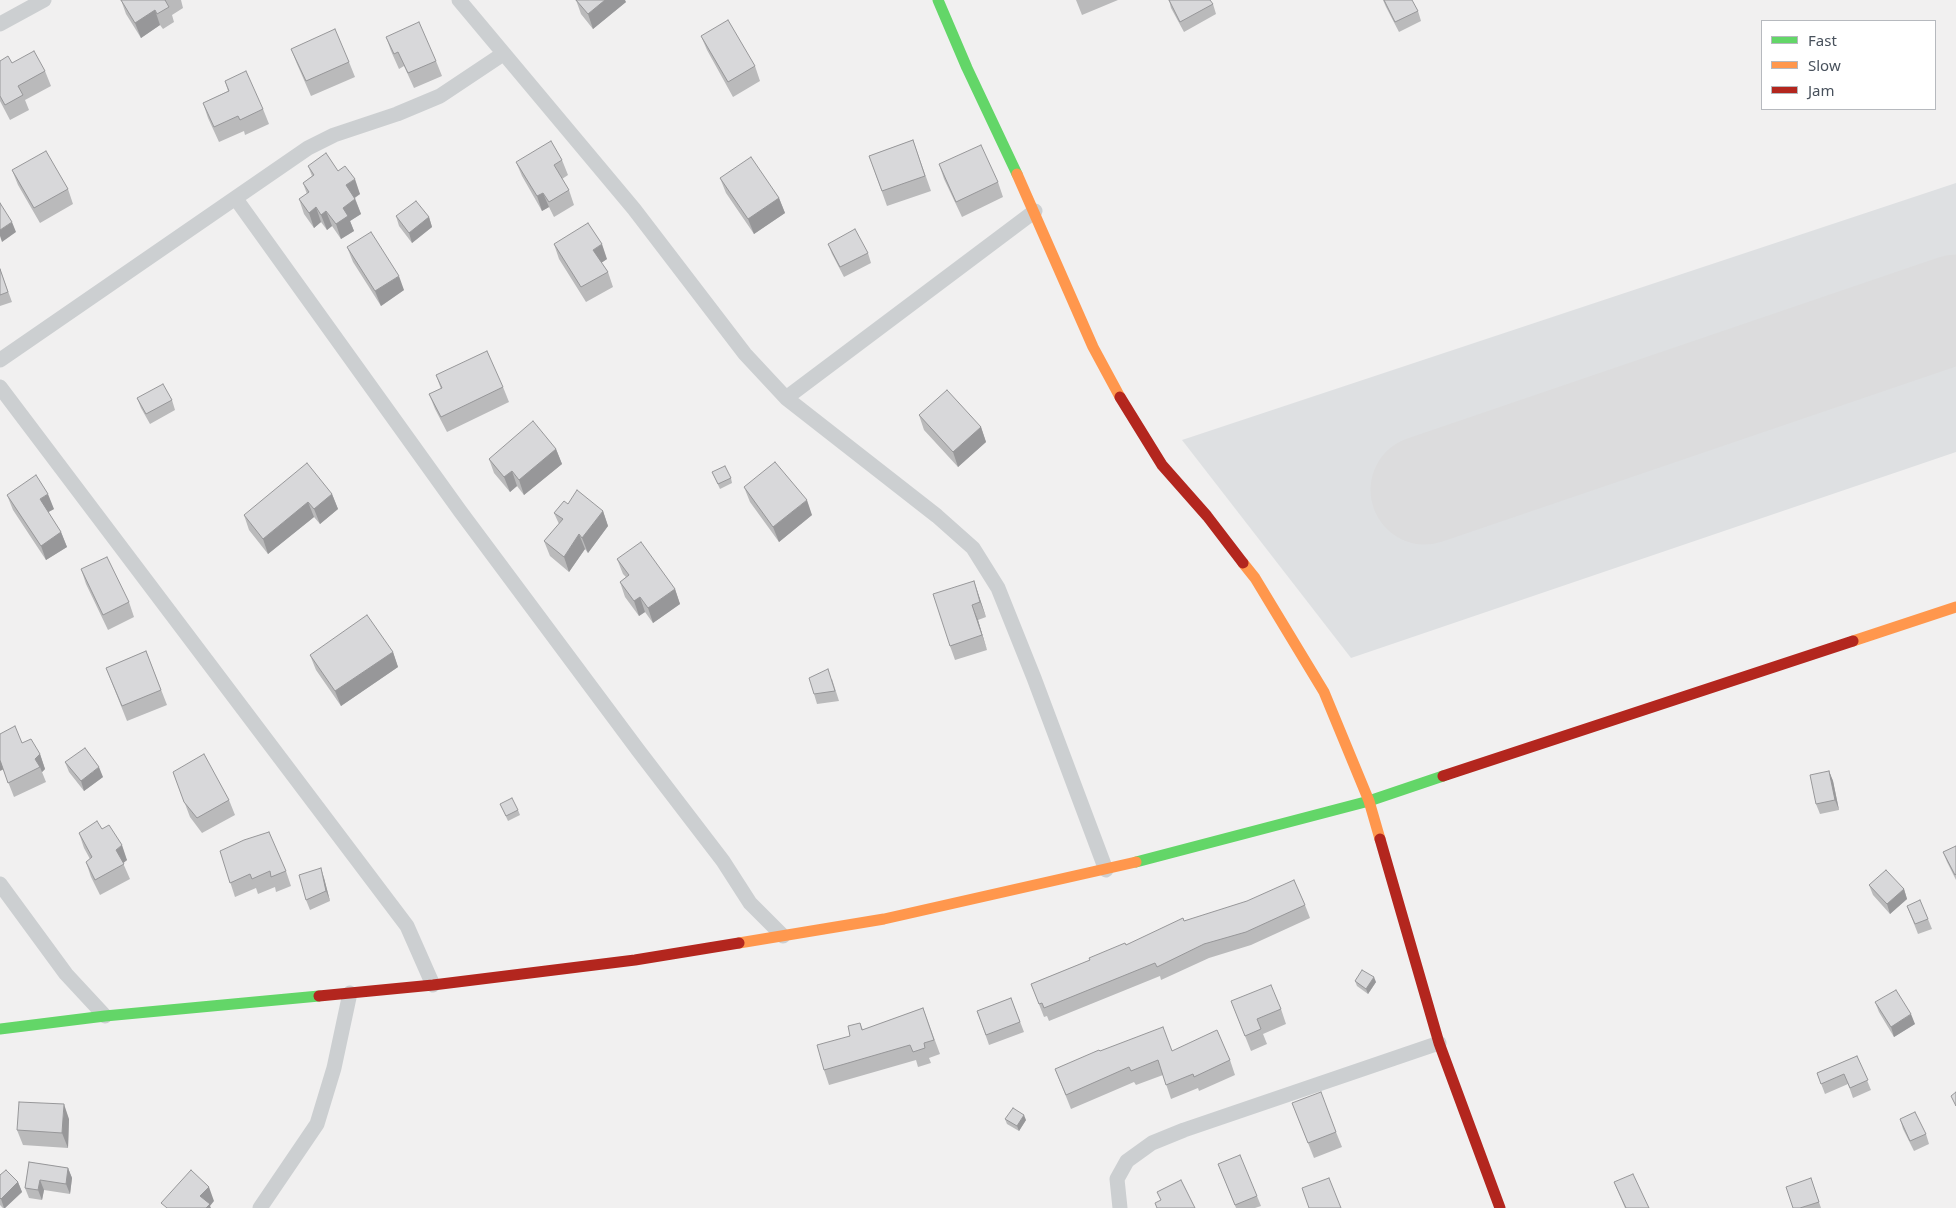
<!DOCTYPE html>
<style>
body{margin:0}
#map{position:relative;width:1956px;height:1208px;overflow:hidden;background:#f1f0f0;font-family:"Noto Sans",sans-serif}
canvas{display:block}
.legend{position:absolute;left:1761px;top:20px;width:175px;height:90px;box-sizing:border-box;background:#fff;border:1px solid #b6b9be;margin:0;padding:6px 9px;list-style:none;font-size:15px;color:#48515c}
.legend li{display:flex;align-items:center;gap:10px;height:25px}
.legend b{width:25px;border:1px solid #b6b9be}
</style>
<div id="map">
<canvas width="1956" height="1208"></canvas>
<ul class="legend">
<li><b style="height:6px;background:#63d668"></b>Fast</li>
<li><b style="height:6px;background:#ff974d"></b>Slow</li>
<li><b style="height:6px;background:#b3261e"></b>Jam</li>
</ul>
</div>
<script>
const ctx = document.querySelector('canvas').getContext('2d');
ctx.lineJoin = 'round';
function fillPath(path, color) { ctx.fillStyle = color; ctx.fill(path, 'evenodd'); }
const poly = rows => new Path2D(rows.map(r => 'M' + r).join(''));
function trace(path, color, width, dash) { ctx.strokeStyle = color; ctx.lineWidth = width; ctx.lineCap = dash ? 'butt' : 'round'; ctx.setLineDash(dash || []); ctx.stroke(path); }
const airport = poly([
 [1956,183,1956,452,1351,658,1182,440]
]);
const runway = poly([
 [1425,490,1956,309]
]);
const street = poly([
 [459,0,634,209,745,354,786,398,937,516,973,548,998,588,1034,678,1106,870],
 [0,24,44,0],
 [236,199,460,511,638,750,723,861,750,903,783,936],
 [0,360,308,148,334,135,397,114,440,96,503,54],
 [0,387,407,926,433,985],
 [786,398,1035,211],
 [0,884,66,974,105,1016],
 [260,1208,317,1124,334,1068,350,993],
 [1120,1208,1117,1179,1127,1161,1152,1143,1184,1130,1439,1043]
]);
const fast = poly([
 [938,0,967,68,1017,174],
 [1136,862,1369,801,1443,776],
 [0,1029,105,1016,319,996]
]);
const slow = poly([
 [1017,174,1093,347,1120,397],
 [1243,563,1255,578,1324,692,1369,801,1380,839],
 [1853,641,1956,607],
 [739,943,884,919,1136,862]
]);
const jam = poly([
 [1120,397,1162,465,1207,516,1243,563],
 [1443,776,1853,641],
 [1380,839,1439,1043,1500,1208],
 [319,996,433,985,635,960,739,943]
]);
const wall = poly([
 [121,0,181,0,183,8,172,15,174,22,163,29,160,25,141,38,126,14],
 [576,0,626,2,593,29,581,14],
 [1076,0,1118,0,1082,15],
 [1169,0,1213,4,1216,14,1184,32,1171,8],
 [1383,0,1418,11,1421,21,1399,32,1386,7],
 [701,36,755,66,760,81,733,97,707,50],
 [386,37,436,61,442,76,414,88,404,66,399,69,391,51],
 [291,49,349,62,355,77,311,96,297,64],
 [0,61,45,71,51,86,25,100,29,110,10,120,0,101],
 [225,81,263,109,269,124,245,135,244,131,219,142,208,118,203,103,228,91],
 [913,140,931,191,887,206,869,156],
 [562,160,568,175,562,179,569,190,574,205,554,217,549,207,542,211,522,176,516,162],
 [939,164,998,182,1003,197,962,217,944,179],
 [308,166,338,171,360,194,355,198,361,214,350,221,354,231,341,239,332,226,327,230,321,222,314,228,304,214,299,199,307,194,303,183,312,176],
 [12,170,68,189,73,204,40,223,18,185],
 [720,178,779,198,785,213,754,234,726,193],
 [396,216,429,217,432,227,412,243,399,226],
 [554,244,607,259,601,263,608,272,613,287,586,302,559,259],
 [828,244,868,253,871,263,844,277,832,254],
 [347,247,404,290,381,306,353,262],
 [0,269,12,302,0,306],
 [436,375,503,387,509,402,447,432,435,409,429,394,441,389],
 [137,398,172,400,175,410,150,424,141,408],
 [919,415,981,427,986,442,958,467,924,430],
 [556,449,562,464,524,495,517,486,510,492,494,473,489,459],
 [712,472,731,478,732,483,720,489],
 [744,487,812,515,779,542,750,502],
 [332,494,338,509,320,524,314,517,268,554,249,530,244,515],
 [7,495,54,509,48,512,61,532,67,547,46,560,13,510],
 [603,511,608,526,588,553,585,549,569,572,550,556,544,541,559,524,554,513],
 [617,559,675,589,680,604,653,623,645,612,639,616,625,597,620,582,626,577,623,574],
 [81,569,129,602,134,617,108,630,86,584],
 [974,581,986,617,978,620,987,650,955,660,950,646],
 [146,651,167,705,127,721,106,668],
 [393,652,398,667,341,706,316,670,310,655],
 [832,679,839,701,817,704,814,694],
 [22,743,40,754,45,769,42,772,46,782,14,797,3,769],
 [65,762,103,777,84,791,69,772],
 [1829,771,1833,781,1839,810,1820,814,1816,804],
 [173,772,229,800,235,815,202,833,190,817],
 [500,804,518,810,520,815,508,821],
 [102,829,127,860,123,863,130,879,100,895,91,877,86,862,90,859,84,848,79,833],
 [1956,846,1956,880,1947,862,1943,852],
 [220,851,286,871,291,886,276,892,275,887,258,894,256,888,235,897],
 [324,878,330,901,310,910,306,900],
 [1869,885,1904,889,1907,899,1890,914,1873,895],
 [1305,905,1310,918,1251,945,1209,958,1161,980,1160,976,1049,1021,1047,1016,1044,1017,1031,984,1090,960,1184,921],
 [1907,906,1928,919,1932,929,1918,934],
 [1355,981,1376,982,1368,994,1357,986],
 [1011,998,1024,1032,989,1045,977,1011],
 [1231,1001,1281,1009,1286,1024,1263,1034,1267,1044,1251,1051],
 [1875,1002,1915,1024,1894,1037,1879,1012],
 [923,1008,940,1054,929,1058,931,1063,918,1067,916,1060,829,1085,824,1070,860,1023,863,1030],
 [1100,1051,1172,1051,1230,1060,1235,1075,1199,1091,1198,1088,1171,1099,1163,1075,1136,1085,1134,1082,1071,1109,1055,1069],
 [1857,1056,1871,1090,1853,1098,1848,1084,1825,1094,1817,1073],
 [1292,1103,1336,1132,1342,1147,1314,1158],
 [69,1119,68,1148,23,1145,17,1130],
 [1005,1119,1026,1120,1019,1131,1007,1124],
 [1900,1119,1926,1134,1929,1144,1914,1151,1903,1129],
 [29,1162,68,1168,72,1178,70,1194,44,1190,42,1200,29,1198,25,1188],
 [1218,1164,1257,1196,1261,1206,1255,1208,1236,1208],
 [0,1175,18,1182,22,1192,5,1208,3,1208,0,1205],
 [1811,1178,1821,1208,1793,1208],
 [1614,1182,1649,1208,1625,1208]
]);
const shadedWall = poly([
 [605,0,625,0,626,2,593,29,588,14],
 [155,10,160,25,141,38,135,23],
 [355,179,360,194,351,200,346,185],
 [543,193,549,207,542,211,537,196],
 [779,198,785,213,754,234,748,219],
 [355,199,361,214,350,221,354,231,341,239,336,224,343,208],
 [316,207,321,222,314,228,309,213],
 [326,211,332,226,327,230,321,215],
 [429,217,432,227,412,243,409,233],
 [12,222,16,232,2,242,0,236,0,230],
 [602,244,607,259,598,265,593,250],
 [399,276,404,290,381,306,375,291],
 [981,427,986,442,958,467,953,452],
 [556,449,562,464,524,495,519,480],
 [512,471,517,486,510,492,504,477],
 [48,494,54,509,45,514,40,499],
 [332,494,338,509,320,524,314,509],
 [807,500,812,515,779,542,773,527],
 [308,502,314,517,268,554,263,539],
 [603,511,608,526,588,553,582,538],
 [61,532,67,547,46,560,41,546],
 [579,534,585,549,569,572,564,557],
 [974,581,986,617,980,602],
 [675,589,680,604,653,623,648,608],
 [640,597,645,612,639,616,634,601],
 [972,605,978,620,987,650],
 [393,652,398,667,341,706,335,691],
 [40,754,45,769,42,772,40,767,35,759],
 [0,759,4,769,0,771],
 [99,767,103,777,84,791,81,781],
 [1829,771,1833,781,1839,810,1835,800],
 [122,845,127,860,121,865,116,850],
 [321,868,324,878,330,901,326,891],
 [1904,889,1907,899,1890,914,1887,904],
 [1374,977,1376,982,1368,994,1366,989],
 [1911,1014,1915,1024,1894,1037,1891,1027],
 [64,1104,69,1119,68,1148,62,1133],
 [1024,1115,1026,1120,1019,1131,1017,1126],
 [68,1168,72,1178,70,1194,66,1184],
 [40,1180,44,1190,42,1200,38,1190],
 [18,1182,22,1192,5,1208,4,1208,1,1199],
 [209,1187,214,1201,210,1206,211,1208,205,1208,200,1196]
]);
const building = poly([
 [121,0,166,0,165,0,169,7,157,14,155,10,135,23,121,0],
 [576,0,605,0,588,14,576,0],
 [1169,0,1210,0,1213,4,1180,22,1169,0],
 [1384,0,1412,0,1418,11,1395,22,1384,0],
 [728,20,755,66,728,82,701,36,728,20],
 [419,22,436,61,408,73,398,52,394,54,386,37,419,22],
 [335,29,349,62,306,81,291,49,335,29],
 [34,51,45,71,18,86,23,95,5,105,0,96,0,61,8,56,12,63,34,51],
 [246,71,263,109,240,120,238,116,214,127,203,103,229,91,225,81,246,71],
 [913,140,925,176,882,191,869,156,913,140],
 [551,141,562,160,554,165,569,190,549,202,543,193,537,196,516,162,551,141],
 [981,145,998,182,956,202,939,164,981,145],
 [46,151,68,189,34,208,12,170,46,151],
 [326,153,338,171,345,166,355,179,346,185,355,199,343,208,348,216,336,224,326,211,321,215,316,207,309,213,299,199,309,192,303,183,314,175,308,166,326,153],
 [751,157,779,198,748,219,720,178,751,157],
 [416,201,429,217,409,233,396,216,416,201],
 [0,203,12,222,0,230,0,203],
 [588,223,602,244,593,250,608,272,581,287,554,244,588,223],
 [855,229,868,253,840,267,828,244,855,229],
 [371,232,399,276,375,291,347,247,371,232],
 [0,269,8,292,0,295,0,269],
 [487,351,503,387,441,417,429,394,442,388,436,375,487,351],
 [163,384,172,400,146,414,137,398,163,384],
 [947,390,981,427,953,452,919,415,947,390],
 [533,421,556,449,519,480,512,471,504,477,489,459,533,421],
 [775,462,807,500,773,527,744,487,775,462],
 [307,463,332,494,314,509,308,502,263,539,244,515,307,463],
 [725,466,731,478,718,484,712,472,725,466],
 [36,475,48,494,40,499,61,532,41,546,7,495,36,475],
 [577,490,603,511,582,538,579,534,564,557,544,541,563,519,554,513,564,501,568,504,577,490],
 [641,542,675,589,648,608,640,597,634,601,620,582,629,575,617,559,641,542],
 [107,557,129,602,103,615,81,569,107,557],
 [974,581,980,602,972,605,982,635,950,646,933,594,974,581],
 [367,615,393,652,335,691,310,655,367,615],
 [146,651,161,690,122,706,106,668,146,651],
 [828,669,835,691,814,694,809,678,828,669],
 [15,726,22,743,31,739,40,754,35,759,40,767,8,783,0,760,0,734,15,726],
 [85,748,99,767,81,781,65,762,85,748],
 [204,754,229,800,197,818,184,802,173,772,204,754],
 [1829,771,1835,800,1816,804,1810,775,1829,771],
 [512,798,518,810,506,816,500,804,512,798],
 [97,821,102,829,109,825,122,845,116,850,124,864,95,880,86,862,92,857,79,833,97,821],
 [269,832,286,871,271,877,270,871,252,879,250,874,230,883,220,851,244,840,269,832],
 [1956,846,1956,874,1955,875,1943,852,1956,846],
 [321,868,326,891,306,900,299,875,321,868],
 [1886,870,1904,889,1887,904,1869,885,1886,870],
 [1294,880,1305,905,1246,932,1204,944,1157,967,1155,963,1044,1008,1042,1003,1039,1004,1031,984,1090,960,1089,958,1125,943,1126,945,1183,918,1184,921,1247,901,1294,880],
 [1920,900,1928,919,1915,924,1907,906,1920,900],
 [1362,970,1374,977,1366,989,1355,981,1362,970],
 [1271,985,1281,1009,1257,1019,1261,1029,1245,1036,1231,1001,1271,985],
 [1896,990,1911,1014,1891,1027,1875,1002,1896,990],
 [1011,998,1020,1022,986,1035,977,1011,1011,998],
 [923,1008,934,1040,924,1043,925,1048,913,1052,910,1045,824,1070,817,1045,850,1036,848,1026,860,1023,862,1030,923,1008],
 [1163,1027,1172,1051,1217,1030,1230,1060,1194,1077,1193,1074,1166,1085,1158,1060,1131,1071,1129,1067,1066,1095,1055,1069,1099,1050,1100,1051,1163,1027],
 [1857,1056,1868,1080,1850,1088,1844,1074,1821,1084,1817,1073,1857,1056],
 [1321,1092,1336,1132,1308,1143,1292,1103,1321,1092],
 [1956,1092,1956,1106,1951,1096,1956,1092],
 [19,1102,64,1104,62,1133,17,1130,19,1102],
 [1013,1108,1024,1115,1017,1126,1005,1119,1013,1108],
 [1915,1112,1926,1134,1910,1141,1900,1119,1915,1112],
 [1240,1155,1257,1196,1235,1205,1218,1164,1240,1155],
 [29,1162,68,1168,66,1184,40,1180,38,1190,25,1188,29,1162],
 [6,1170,18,1182,1,1199,0,1198,0,1175,6,1170],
 [191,1170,209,1187,200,1196,210,1204,206,1208,167,1208,161,1203,191,1170],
 [1633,1174,1649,1208,1626,1208,1614,1182,1633,1174],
 [1329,1178,1341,1208,1309,1208,1302,1188,1329,1178],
 [1811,1178,1819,1202,1800,1208,1793,1208,1786,1187,1811,1178],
 [1181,1180,1195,1208,1157,1208,1155,1203,1161,1200,1157,1192,1181,1180]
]);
fillPath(airport, '#dee0e2');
trace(runway, '#dcdcdd', 109);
trace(street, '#cccfd1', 15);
trace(fast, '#63d668', 11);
trace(slow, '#ff974d', 11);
trace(jam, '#b3261e', 11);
fillPath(wall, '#bababb');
fillPath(shadedWall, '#979799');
fillPath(building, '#d8d8da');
trace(building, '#979799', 1);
</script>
